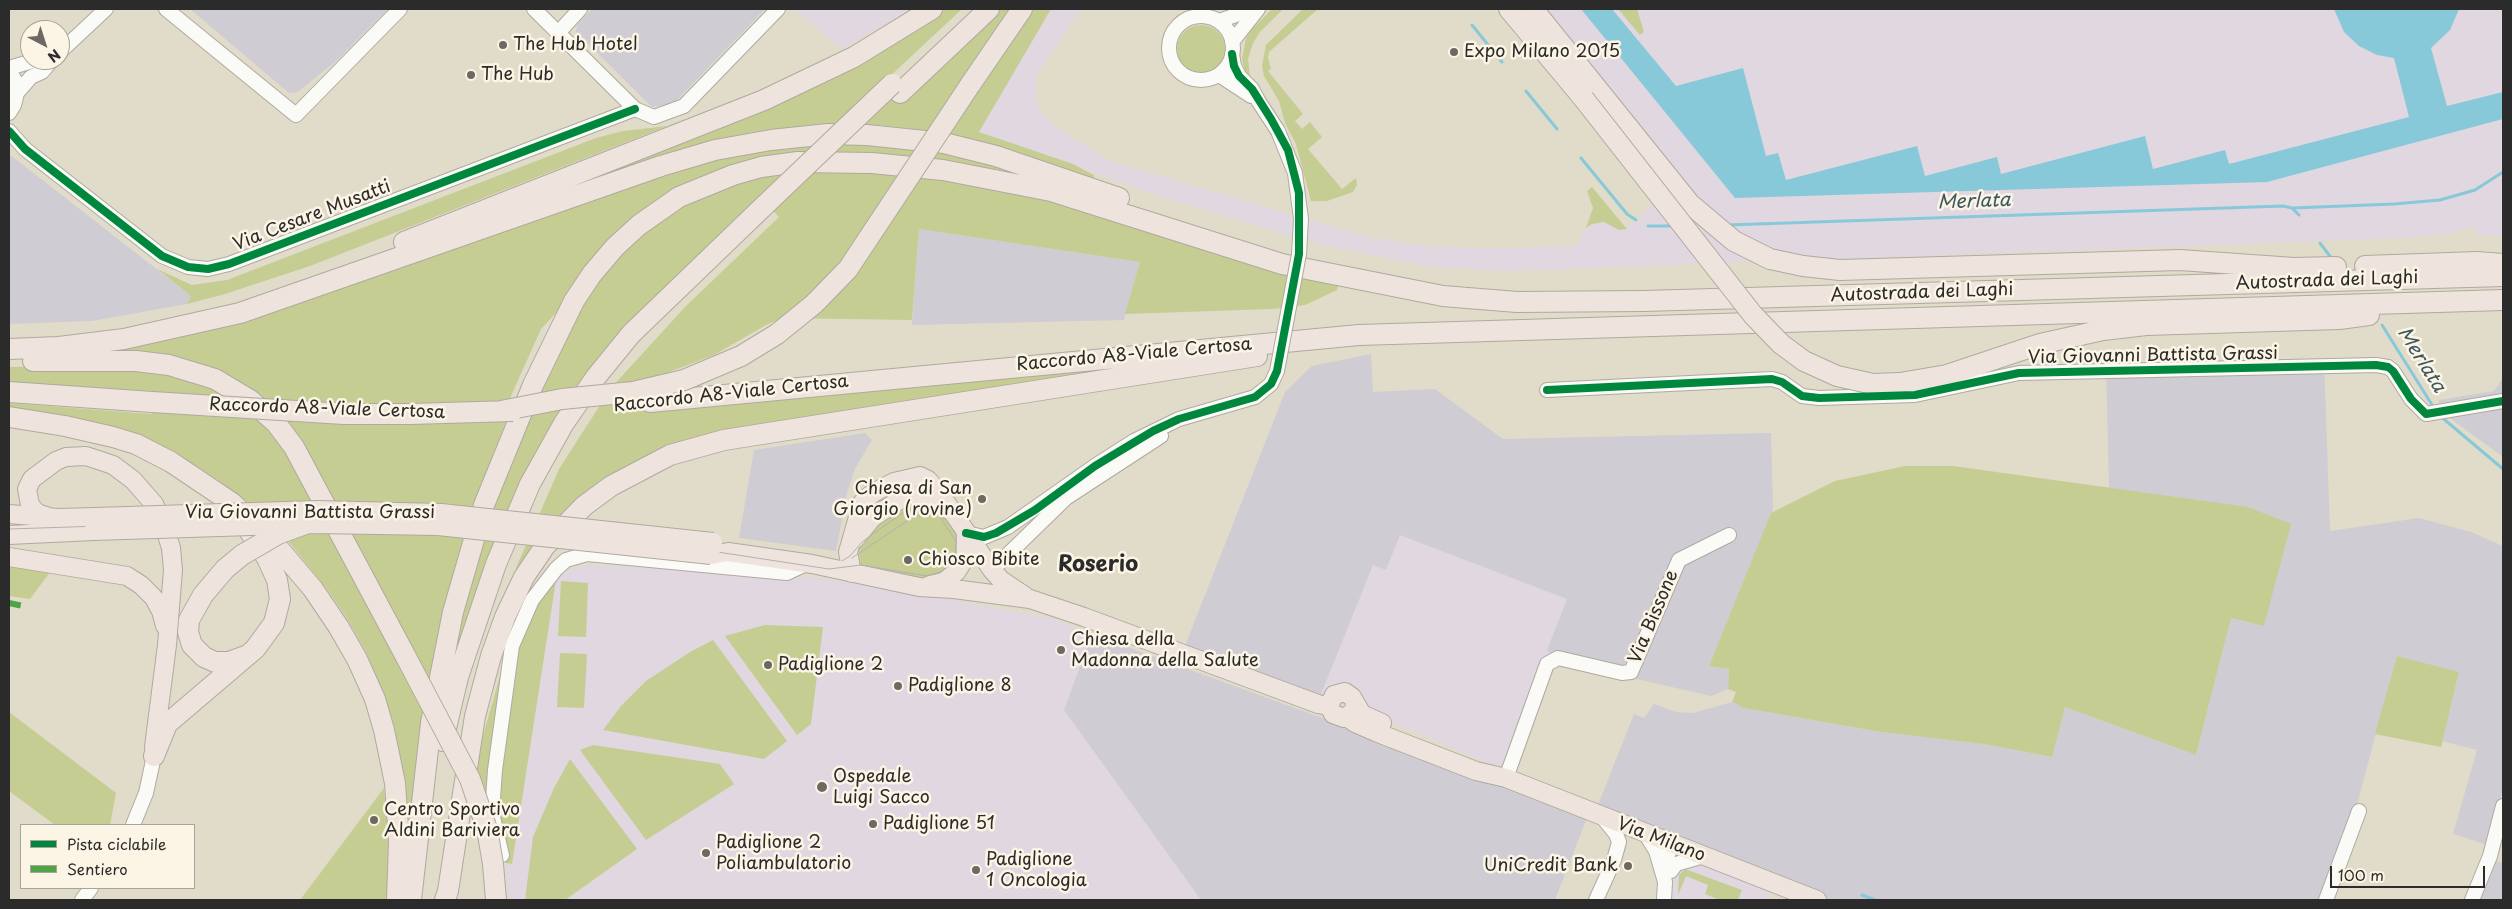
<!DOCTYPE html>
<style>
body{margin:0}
#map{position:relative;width:2512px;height:909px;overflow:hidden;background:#e1dbc9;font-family:"Playpen Sans",sans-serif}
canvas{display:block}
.frame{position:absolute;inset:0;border:10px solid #2b2b2b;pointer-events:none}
.legend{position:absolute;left:20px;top:824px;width:175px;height:65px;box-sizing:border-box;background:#fcf5e5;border:1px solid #a8a49b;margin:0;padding:6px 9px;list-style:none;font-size:15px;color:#2b2b2b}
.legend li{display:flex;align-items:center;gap:10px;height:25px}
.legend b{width:25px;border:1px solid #a8a49b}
.north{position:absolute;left:20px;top:20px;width:50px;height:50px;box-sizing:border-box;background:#fcf5e5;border:1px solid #a8a49b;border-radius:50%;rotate:140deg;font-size:14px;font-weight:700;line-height:20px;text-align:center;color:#2b2b2b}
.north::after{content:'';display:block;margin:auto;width:18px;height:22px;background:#6b6962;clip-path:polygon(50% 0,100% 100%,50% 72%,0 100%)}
.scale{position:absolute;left:2330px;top:866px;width:155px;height:22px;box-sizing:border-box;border:2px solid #2b2b2b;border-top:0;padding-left:6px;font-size:15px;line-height:18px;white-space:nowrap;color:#2b2b2b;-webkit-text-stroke:4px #fcf5e5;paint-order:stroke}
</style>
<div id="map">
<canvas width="2512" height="909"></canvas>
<div class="frame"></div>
<ul class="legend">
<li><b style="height:6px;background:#00873e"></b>Pista ciclabile</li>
<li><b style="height:6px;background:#51a443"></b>Sentiero</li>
</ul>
<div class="north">N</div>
<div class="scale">100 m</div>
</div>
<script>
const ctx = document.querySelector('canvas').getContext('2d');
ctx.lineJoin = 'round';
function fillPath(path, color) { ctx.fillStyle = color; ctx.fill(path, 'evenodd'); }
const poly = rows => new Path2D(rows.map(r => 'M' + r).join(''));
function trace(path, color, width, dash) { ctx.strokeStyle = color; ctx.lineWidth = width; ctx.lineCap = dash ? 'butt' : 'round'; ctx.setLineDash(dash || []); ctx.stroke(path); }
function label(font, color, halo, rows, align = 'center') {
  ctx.font = font + ' "Playpen Sans",sans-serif'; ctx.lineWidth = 5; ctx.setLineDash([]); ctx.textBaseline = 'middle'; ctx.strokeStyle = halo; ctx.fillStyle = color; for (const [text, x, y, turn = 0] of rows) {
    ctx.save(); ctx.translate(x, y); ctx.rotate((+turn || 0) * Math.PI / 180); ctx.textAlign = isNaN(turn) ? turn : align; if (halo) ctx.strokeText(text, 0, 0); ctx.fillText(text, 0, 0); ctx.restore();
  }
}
const built = poly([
 [793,9,911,9,843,49],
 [1051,9,1081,9,1038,73,1035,86,1039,109,1054,126,1110,161,1364,236,1432,247,1509,248,1577,246,1586,228,1598,222,1609,224,1619,230,1623,231,1666,194,1520,9,2503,9,2503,235,2475,236,2477,227,2439,235,2407,238,1509,271,1430,267,1322,245,1158,196,978,132],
 [1400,534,1567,599,1547,650,1555,657,1505,775,1488,763,1362,710,1319,699,1373,565,1386,570],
 [589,565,792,575,851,582,1051,618,1092,634,1064,710,1201,900,508,900,506,865,512,864,556,580,558,572],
 [1704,858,1773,885,1768,900,1666,900,1672,871]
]);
const industrial = poly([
 [190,9,388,9,337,60,298,92,289,93],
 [592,9,765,9,673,104,652,107,576,32,577,25],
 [9,154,191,296,187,304,92,321,9,324],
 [919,229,1140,262,1124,320,912,325],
 [1371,354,1373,392,1435,389,1503,439,1771,433,1773,509,1709,666,1729,669,1728,689,1711,696,1558,661,1547,650,1567,599,1400,535,1386,570,1373,565,1319,699,1183,651,1285,392,1312,366],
 [2324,359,2330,531,2419,518,2471,532,2503,546,2503,788,2488,845,2453,834,2477,750,2442,741,2459,673,2397,656,2353,819,2322,900,1826,900,1596,810,1634,714,1644,718,1654,704,1676,712,1693,713,1732,702,1744,708,1881,732,1984,744,2051,757,2065,707,2196,755,2231,618,2264,626,2137,493,2109,488,2106,365],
 [2503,378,2503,457,2439,410,2439,400,2494,391],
 [865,433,872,440,855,469,847,492,836,551,739,538,754,450],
 [1092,634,1588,815,1555,900,1201,900,1064,710],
 [2484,857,2503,863,2503,900,2467,900]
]);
const green = poly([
 [942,9,962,9,887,79,905,98,999,9,1051,9,979,132,1073,164,1094,175,1094,178,984,142,950,134,880,125,838,125,752,132,707,142,649,159,544,196,908,32],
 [1272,9,1283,9,1260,32,1253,43,1248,59,1250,78,1245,73,1242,59,1246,38,1253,28],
 [1303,9,1318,9,1269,52,1268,58,1271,69,1268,71,1303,114,1295,121,1302,129,1310,122,1322,137,1308,149,1342,189,1356,178,1357,185,1353,192,1327,201,1311,201,1296,144,1285,123,1279,101,1264,76,1262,66,1266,45],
 [1618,9,1637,9,1644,32,1640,35],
 '1177 49a24 24 0 1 1 48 0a24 24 0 1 1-48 0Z',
 [667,126,310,266,225,294,187,304,191,296,157,269,192,285,227,280,596,138,623,131],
 [837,141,911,145,971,155,1023,170,1036,176,1035,179,1001,170,906,157,809,153,774,156,719,170,687,183,640,212,601,250,582,273,556,313,541,329,511,396,505,424,473,507,445,610,429,685,423,704,409,828,395,729,386,700,366,652,346,617,327,589,289,542,250,504,218,480,177,453,148,440,106,426,9,412,9,403,152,414,152,391,9,382,9,367,128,365,155,368,183,372,213,383,236,395,268,422,283,440,300,468,400,661,412,653,306,453,288,427,269,405,250,390,224,375,194,362,133,355,67,355,66,353,133,344,204,330,256,314,570,203,705,159,769,146],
 [793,169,906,172,1060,200,1338,286,1337,290,1305,305,1272,309,1125,314,1140,262,919,229,912,320,784,318,766,325,714,355,651,379,651,412,1189,358,646,460,521,569,516,568,559,469,611,388,685,307,779,217,762,199,579,391,442,701,450,663,482,537,522,428,587,296,609,266,630,243,668,213,712,190],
 [1592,187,1627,229,1619,230,1604,222,1592,224,1586,228,1593,208,1587,191],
 [1905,466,1953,466,2248,507,2291,524,2264,626,2231,618,2196,755,2065,707,2052,757,1984,744,1881,732,1744,708,1732,702,1736,692,1728,689,1729,669,1709,666,1771,513,1835,481],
 [919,503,940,508,959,536,957,563,930,581,861,571,858,543,865,532,900,507],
 [9,564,51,571,30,599,9,596],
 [556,580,512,864,506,863,493,813,516,647,533,606],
 [561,581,588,583,586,637,558,636],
 [765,625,823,627,811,724,797,735,725,636],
 [713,640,787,741,764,759,603,730,621,706,646,681,690,652],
 [560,653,587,654,584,708,557,707],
 [2397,656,2459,672,2441,747,2375,734],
 [503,665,488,809,473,771],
 [9,712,116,793,110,825,55,825,9,791],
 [593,745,720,764,734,784,646,840,580,750],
 [570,759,637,849,565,900,525,900,533,837,554,788],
 [384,788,390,852,387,900,300,900],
 [1685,869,1742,890,1738,900,1720,900,1705,894,1708,885,1686,876,1678,895,1679,875]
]);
const water = poly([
 [1581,9,1612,9,1676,86,1743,68,1766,156,1778,153,1786,180,1917,146,1925,176,1997,157,2001,174,2145,136,2153,169,2225,150,2229,164,2409,117,2394,58,2377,55,2359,46,2344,32,2334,9,2459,9,2450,30,2431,48,2447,106,2503,92,2503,119,2267,182,1735,198]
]);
const stream = poly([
 [1472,25,1502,62],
 [1526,91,1557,129],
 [1581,158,1627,214,1636,220],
 [2293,208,2394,204,2440,200,2475,190,2503,172],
 [1728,225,2283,206,2292,208,2299,215],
 [1648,226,1674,226],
 [2320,243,2332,259],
 [2382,325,2434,408],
 [2439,415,2503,469],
 [1862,895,1875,900]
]);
const minor = poly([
 [166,9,296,115,400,9],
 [534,9,635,109,654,117,684,106,778,9],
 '1169 48a32 32 0 1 1 64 0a32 32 0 1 1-64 0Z',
 [1219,21,1253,9],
 [558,33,580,9],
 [1232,42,1258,9],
 [60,52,106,9],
 [1232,54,1234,66,1239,76,1252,89,1259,102],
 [9,68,36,60],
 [9,70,16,82,17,93,14,105,9,113],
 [1219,75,1251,96],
 [17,93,31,77,42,72,52,60],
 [9,131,25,149,162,256,188,267,208,269,229,264,635,109],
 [1547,390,1772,379,1782,382,1802,396,1819,398,1915,395,2019,373,2376,365,2388,367,2393,371,2411,399,2426,414,2503,401],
 [966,533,984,537,1008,527,1095,466,1134,441,1179,419,1210,410],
 [992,570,1066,498,1161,436],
 [1506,778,1547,664,1558,658,1622,673,1631,672,1679,560,1729,535],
 [133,825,146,793,154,756],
 [1645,833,1656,851,1661,868],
 [502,855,492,813,495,770,512,646,532,600,556,569,566,560,587,554,787,573,806,564],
 [1671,871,1676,864,1704,856],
 [82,900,91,888],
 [1596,900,1614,860,1619,842,1616,834,1603,818],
 [1664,900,1665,882,1661,868,1673,844],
 [2326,900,2359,811],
 [2472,900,2490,856,2503,806]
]);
const major = poly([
 [9,514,58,518,95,517],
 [49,517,37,513,30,505,27,489,32,479,56,461,66,457,86,456,113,465,133,480,154,504,164,526,171,548,173,570,167,645,154,747],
 [9,535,93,531],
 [855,539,872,518,901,499,910,495,927,497,946,509],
 [711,555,728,552,812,564,919,587,954,589,1030,599,1084,617,1318,704,1329,706],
 [9,557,127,576,141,585,154,598,161,611,165,626],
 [852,573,848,552,862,503,873,493,894,482,920,476,928,480,941,495,992,570,1001,580,1025,596],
 [930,585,945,581,957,571,965,558,966,533],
 [1355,705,1353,712,1344,718,1333,714,1329,706,1334,695,1345,692,1352,697,1362,714,1382,723],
 [1347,717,1355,723,1378,733,1476,771,1506,778,1817,900]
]);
const highway = poly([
 [1509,9,1584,99],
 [1533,9,1690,204,1734,241,1770,259,1803,266,1840,270,2180,260,2294,268,2336,267],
 [970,85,1022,9],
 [900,93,989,9],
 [404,242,764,100,854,57,932,9],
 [2365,266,2477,262,2503,264],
 [9,349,59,347,124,339,240,313,661,166,715,150,771,140,828,134,867,135,944,143,996,156,1119,198],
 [33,361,136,361,169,365,215,379,250,400,276,423,294,447,406,657],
 [1900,383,1947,375,2040,344,2103,330,2146,325,2339,319,2369,315],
 [9,392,152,402],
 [650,402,1359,335,2503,300],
 [9,417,65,426,113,437,136,444,171,462,232,503,274,543,313,589,338,626,357,659,375,699,384,730,395,783,399,841,397,900],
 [203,595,189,620,188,632,192,645,204,657,215,662,229,662,245,656],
 [443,741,458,677,496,564,530,484,564,423,596,377,631,334,766,204],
 [154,756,167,724,255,649,274,623,280,599,277,580,267,558,250,532],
 [493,864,496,900],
 [411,900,431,723,453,612,484,505,533,385,574,301,592,274,615,247,639,225,679,197,733,175,761,167,798,162,872,163,943,170,1051,191,1282,264,1443,296,1517,302,1644,301,2503,276],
 [445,900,448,891,475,716,491,656,505,617,524,577,545,546,584,506,611,486,670,455,724,440,1257,356]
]);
const tram = poly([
 [9,529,316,519,439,522,711,551,829,569,861,565,927,576,940,573,951,564,956,553,956,541,937,513,928,508,915,507,905,511,862,542,850,556,842,561],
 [852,558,913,517,924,514,936,517]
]);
const minorBridge = poly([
 [1210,410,1255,397,1271,384,1277,371,1299,254,1301,219,1295,173,1278,131,1259,102]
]);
const majorBridge = poly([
 [95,517,317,510,441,513,713,542],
 [93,531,315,524,438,526,711,555]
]);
const highwayBridge = poly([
 [1584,99,1753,315,1781,344,1804,361,1837,376,1873,384,1900,383],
 [766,204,892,84],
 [152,402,344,414,410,414,513,411],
 [501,411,562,399,633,392,684,380,741,356,777,334,814,304,848,269,970,85],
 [203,595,225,569,242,555,278,534,305,524],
 [406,657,470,779,487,829,493,864]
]);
const quiet = poly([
 [9,603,23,606]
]);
const cycleway = poly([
 [9,131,25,149,162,256,188,267,208,269,229,264,635,109],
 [1547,390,1772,379,1782,382,1802,396,1819,398,1915,395,2019,373,2376,365,2388,367,2393,371,2411,399,2426,414,2503,401],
 [966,533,984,537,996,533,1035,510,1095,466,1153,431,1179,419,1255,397,1271,384,1277,371,1299,254,1299,193,1288,150,1271,119,1252,89,1239,76,1234,66,1232,54]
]);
const markers = [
 [503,45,5,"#6b6962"],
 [1454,52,5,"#6b6962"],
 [471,75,5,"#6b6962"],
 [982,499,5,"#6b6962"],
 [908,560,5,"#6b6962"],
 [1061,650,5,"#6b6962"],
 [768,665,5,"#6b6962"],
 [898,686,5,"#6b6962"],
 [822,787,6,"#6b6962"],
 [374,820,5,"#6b6962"],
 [873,824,5,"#6b6962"],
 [706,853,5,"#6b6962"],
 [1628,866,5,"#6b6962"],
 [976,870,5,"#6b6962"]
];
const poiNames = [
 ["The Hub Hotel",513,45],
 ["Expo Milano 2015",1464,52],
 ["The Hub",481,75],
 ["Chiesa di San",972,489,"right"],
 ["Giorgio (rovine)",972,510,"right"],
 ["Chiosco Bibite",918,560],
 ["Chiesa della",1071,640],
 ["Madonna della Salute",1071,661],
 ["Padiglione 2",778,665],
 ["Padiglione 8",908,686],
 ["Ospedale",833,777],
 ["Luigi Sacco",833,798],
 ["Centro Sportivo",384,810],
 ["Aldini Bariviera",384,831],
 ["Padiglione 51",883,824],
 ["Padiglione 2",716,843],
 ["Poliambulatorio",716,864],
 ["Padiglione",986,860],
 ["1 Oncologia",986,881],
 ["UniCredit Bank",1618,866,"right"]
];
const streetNames = [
 ["Via Cesare Musatti",312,216,-21],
 ["Autostrada dei Laghi",2327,281,-2],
 ["Autostrada dei Laghi",1922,293,-2],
 ["Raccordo A8-Viale Certosa",1134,355,-5],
 ["Via Giovanni Battista Grassi",2153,356,-1],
 ["Raccordo A8-Viale Certosa",731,394,-6],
 ["Raccordo A8-Viale Certosa",327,409,2],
 ["Via Giovanni Battista Grassi",310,513],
 ["Via Bissone",1654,617,-67],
 ["Via Milano",1661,840,21]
];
const waterNames = [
 ["Merlata",1974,202,-2],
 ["Merlata",2421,360,58]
];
const districtNames = [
 ["Roserio",1098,565]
];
fillPath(built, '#e0d7e1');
fillPath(industrial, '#d0ccd3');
fillPath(green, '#c6cd93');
fillPath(water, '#87c9d9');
trace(stream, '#87c9d9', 3);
trace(minor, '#aeaa9f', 16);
trace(major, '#aeaa9f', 20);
trace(highway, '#aeaa9f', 22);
trace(minor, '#fafaf7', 14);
trace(major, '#eee4dd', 18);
trace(highway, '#eee4dd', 20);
trace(tram, '#b2b1af', 1);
trace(minorBridge, '#aeaa9f', 16, []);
trace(majorBridge, '#aeaa9f', 20, []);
trace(highwayBridge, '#aeaa9f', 22, []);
trace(minorBridge, '#fafaf7', 14);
trace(majorBridge, '#eee4dd', 18);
trace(highwayBridge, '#eee4dd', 20);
trace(quiet, '#51a443', 6, [12, 6]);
trace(cycleway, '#00873e', 8);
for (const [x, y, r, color] of markers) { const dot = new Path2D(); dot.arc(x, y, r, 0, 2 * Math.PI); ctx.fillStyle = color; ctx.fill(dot); trace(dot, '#fcf5e5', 2); }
label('18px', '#2b2b2b', '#fcf5e5', poiNames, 'left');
label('18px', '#2b2b2b', '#fcf5e5', streetNames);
label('italic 19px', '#3b5861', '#fcf5e5', waterNames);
label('bold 22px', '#2b2b2b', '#fcf5e5', districtNames);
</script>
